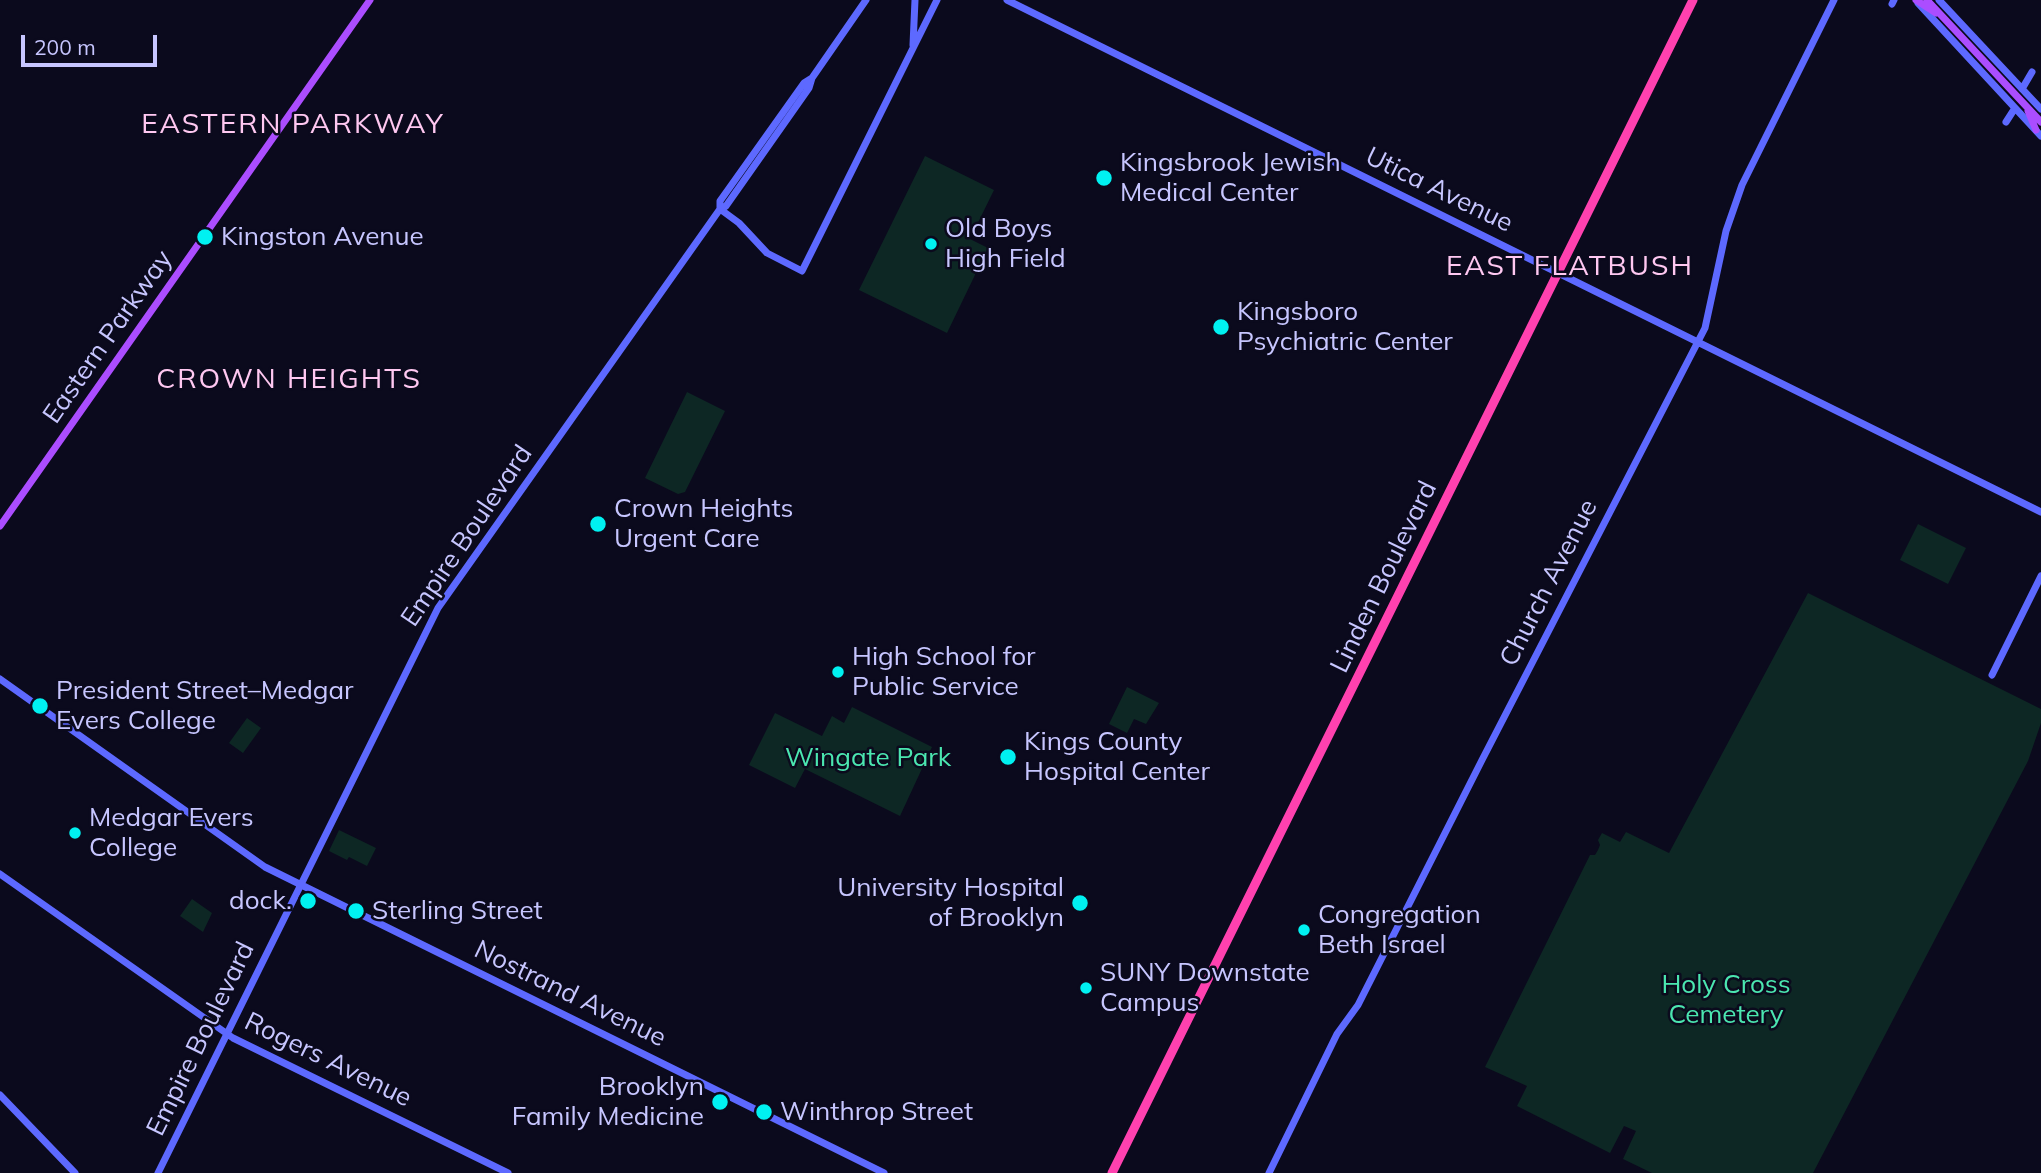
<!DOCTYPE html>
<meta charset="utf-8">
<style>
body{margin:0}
#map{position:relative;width:2041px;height:1173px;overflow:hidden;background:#0b0a1d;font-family:Mulish,sans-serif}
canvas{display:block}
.scale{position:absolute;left:21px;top:35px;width:136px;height:32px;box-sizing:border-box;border:4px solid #c7c6ff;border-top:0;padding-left:9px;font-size:21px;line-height:24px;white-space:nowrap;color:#c7c6ff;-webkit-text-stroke:5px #0b0a1d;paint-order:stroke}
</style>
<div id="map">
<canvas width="2041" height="1173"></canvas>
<div class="scale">200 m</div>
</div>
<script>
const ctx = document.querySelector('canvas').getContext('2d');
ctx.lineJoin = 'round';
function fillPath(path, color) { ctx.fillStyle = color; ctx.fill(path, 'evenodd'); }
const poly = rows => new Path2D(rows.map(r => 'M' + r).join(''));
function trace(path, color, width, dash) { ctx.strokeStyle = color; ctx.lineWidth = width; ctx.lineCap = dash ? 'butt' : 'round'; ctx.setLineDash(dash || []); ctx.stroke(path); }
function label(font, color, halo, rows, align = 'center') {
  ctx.font = font + ' Mulish,sans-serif'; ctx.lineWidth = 5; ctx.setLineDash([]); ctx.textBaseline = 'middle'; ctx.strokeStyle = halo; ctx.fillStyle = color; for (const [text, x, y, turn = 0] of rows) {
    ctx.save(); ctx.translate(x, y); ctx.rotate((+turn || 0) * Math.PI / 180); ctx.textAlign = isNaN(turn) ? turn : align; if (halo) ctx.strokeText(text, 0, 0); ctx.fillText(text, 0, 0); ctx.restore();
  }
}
const green = poly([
 [925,156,994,190,970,239,988,248,947,333,859,290],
 [687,392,725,411,685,492,678,494,645,478],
 [1918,524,1966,548,1948,584,1900,560],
 [1808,593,2041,709,2041,723,2028,761,1813,1173,1652,1173,1623,1159,1636,1131,1624,1126,1610,1153,1517,1106,1527,1086,1485,1067,1590,855,1595,855,1598,850,1600,845,1598,840,1602,833,1620,842,1626,832,1669,853],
 [1127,687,1159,703,1146,724,1134,719,1127,733,1109,724],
 [852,707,932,747,900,816,805,769,795,788,749,765,775,713,822,736,832,716,844,723],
 [247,718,261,728,243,753,229,743],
 [339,830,376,848,367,866,349,857,347,860,329,851],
 [192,899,212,913,203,932,180,916]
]);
const secondary = poly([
 [1007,0,2041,512],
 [1939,0,2041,109],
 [1918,3,2041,136],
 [1892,4,1894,0],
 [913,45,915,0],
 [2022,89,2032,72],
 [2006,122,2015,108],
 [720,209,739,223,767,253,802,271,937,0],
 [720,209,720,201,730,187,804,83,812,78,866,0],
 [1992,675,2041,576],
 [0,679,265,867,884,1173],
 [0,874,233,1038,508,1173],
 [0,1095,75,1173],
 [158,1173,438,608,720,209,726,206,809,88,812,78],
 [1269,1173,1337,1034,1358,1005,1482,760,1705,328,1726,231,1742,185,1834,0]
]);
const primary = poly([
 [1916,0,1936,13],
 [1927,0,2041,122],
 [2028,111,2036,130],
 [0,526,370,0]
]);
const highway = poly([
 [1112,1173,1693,0]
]);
const markers = [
 [1104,178,9,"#00f1f1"],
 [205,237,9,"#00f1f1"],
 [931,244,7,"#00f1f1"],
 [1221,327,9,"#00f1f1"],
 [598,524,9,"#00f1f1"],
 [838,672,7,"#00f1f1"],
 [40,706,9,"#00f1f1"],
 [1008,757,9,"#00f1f1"],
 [75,833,7,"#00f1f1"],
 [308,901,9,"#00f1f1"],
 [1080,903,9,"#00f1f1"],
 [356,911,9,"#00f1f1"],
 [1304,930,7,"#00f1f1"],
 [1086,988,7,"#00f1f1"],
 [720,1102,9,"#00f1f1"],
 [764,1112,9,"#00f1f1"]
];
const poiNames = [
 ["Kingsbrook Jewish",1120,163],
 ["Medical Center",1120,193],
 ["Old Boys",945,229],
 ["High Field",945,259],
 ["Kingston Avenue",221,237],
 ["Kingsboro",1237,312],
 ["Psychiatric Center",1237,342],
 ["Crown Heights",614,509],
 ["Urgent Care",614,539],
 ["High School for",852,657],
 ["Public Service",852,687],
 ["President Street–Medgar",56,691],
 ["Evers College",56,721],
 ["Kings County",1024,742],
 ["Hospital Center",1024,772],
 ["Medgar Evers",89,818],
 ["College",89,848],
 ["University Hospital",1064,888,"right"],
 ["of Brooklyn",1064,918,"right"],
 ["dock.",292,901,"right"],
 ["Sterling Street",372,911],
 ["Congregation",1318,915],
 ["Beth Israel",1318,945],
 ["SUNY Downstate",1100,973],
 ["Campus",1100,1003],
 ["Brooklyn",704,1087,"right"],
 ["Family Medicine",704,1117,"right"],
 ["Winthrop Street",780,1112]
];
const streetNames = [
 ["Utica Avenue",1439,190,26],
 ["Eastern Parkway",108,337,-55],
 ["Empire Boulevard",467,536,-56],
 ["Linden Boulevard",1384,577,-64],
 ["Church Avenue",1549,583,-63],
 ["Nostrand Avenue",570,994,26],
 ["Empire Boulevard",201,1039,-64],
 ["Rogers Avenue",328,1060,26]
];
const parkNames = [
 ["Wingate Park",868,758],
 ["Holy Cross",1726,985],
 ["Cemetery",1726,1015]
];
const neighbourhoodNames = [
 ["EASTERN PARKWAY",293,125],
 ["EAST FLATBUSH",1570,267],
 ["CROWN HEIGHTS",289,380]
];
fillPath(green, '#0d2724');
trace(secondary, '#5d69ff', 7);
trace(primary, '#ab4dff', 7);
trace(highway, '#ff41af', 9);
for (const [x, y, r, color] of markers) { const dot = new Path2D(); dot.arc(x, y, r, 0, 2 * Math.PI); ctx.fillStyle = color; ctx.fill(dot); trace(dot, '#0b0a1d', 2.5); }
label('26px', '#c7c6ff', '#0b0a1d', poiNames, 'left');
label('26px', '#c7c6ff', '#0b0a1d', streetNames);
label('26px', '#4be6b0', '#0b0a1d', parkNames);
ctx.letterSpacing = '2px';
label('28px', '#ffc8f1', '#0b0a1d', neighbourhoodNames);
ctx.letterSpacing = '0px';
</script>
